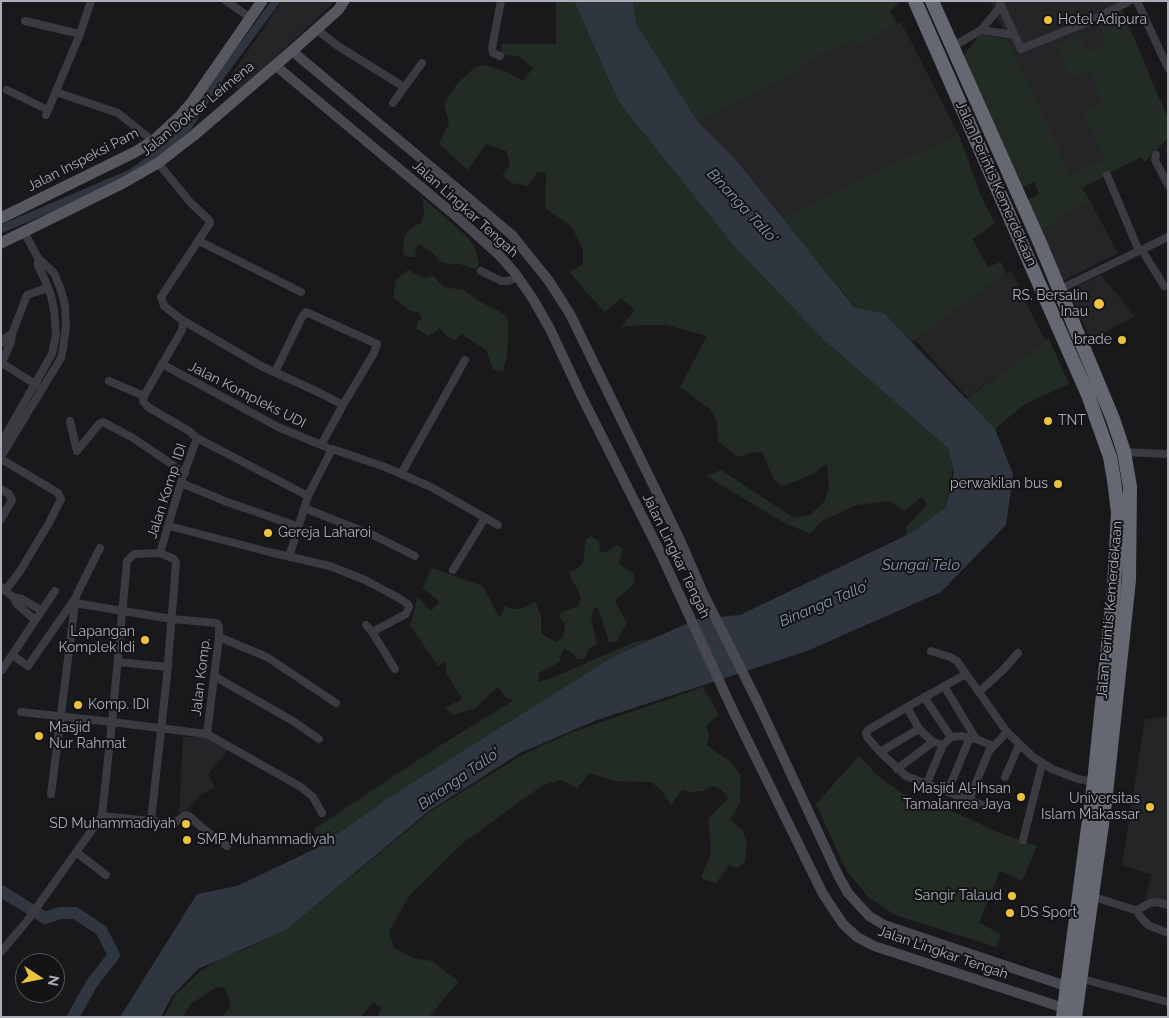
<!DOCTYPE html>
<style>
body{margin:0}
#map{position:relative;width:1169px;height:1018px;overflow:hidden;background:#19191b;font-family:Raleway,sans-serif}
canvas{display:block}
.frame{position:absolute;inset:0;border:2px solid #acafba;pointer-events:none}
.north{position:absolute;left:15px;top:953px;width:50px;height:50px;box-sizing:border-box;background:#141416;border:1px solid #515258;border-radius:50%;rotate:101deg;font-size:14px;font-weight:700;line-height:20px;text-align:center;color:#acafba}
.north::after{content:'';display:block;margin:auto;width:18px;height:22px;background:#ecc33f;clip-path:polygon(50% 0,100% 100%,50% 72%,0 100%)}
</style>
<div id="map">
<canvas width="1169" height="1018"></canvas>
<div class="frame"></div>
<div class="north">N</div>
</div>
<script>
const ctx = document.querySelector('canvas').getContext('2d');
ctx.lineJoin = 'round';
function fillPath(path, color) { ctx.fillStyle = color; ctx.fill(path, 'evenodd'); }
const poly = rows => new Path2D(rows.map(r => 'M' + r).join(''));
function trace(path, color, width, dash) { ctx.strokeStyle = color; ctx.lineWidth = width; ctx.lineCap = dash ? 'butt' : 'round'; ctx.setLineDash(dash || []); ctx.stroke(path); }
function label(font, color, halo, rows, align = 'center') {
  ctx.font = font + ' Raleway,sans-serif'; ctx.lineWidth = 4; ctx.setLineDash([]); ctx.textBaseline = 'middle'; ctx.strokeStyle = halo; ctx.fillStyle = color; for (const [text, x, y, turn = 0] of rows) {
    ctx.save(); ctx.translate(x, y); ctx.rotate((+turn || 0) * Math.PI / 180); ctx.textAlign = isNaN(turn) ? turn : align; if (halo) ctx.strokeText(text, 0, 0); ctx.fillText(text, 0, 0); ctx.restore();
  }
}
const built = poly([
 [282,1,335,1,240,91,228,80],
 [990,1,1137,1,1122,8,1124,14,1100,24,1107,43,1086,52,1069,78,1089,69,1103,102,1084,111,1103,160,1069,174],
 [901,22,958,133,870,175,783,219,736,160,698,122,801,71,800,66,814,59,815,56,857,41,860,45],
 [1090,201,1118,253,1061,282,1040,231],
 [1012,270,1019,288,1045,340,1013,365,967,397,915,340],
 [1101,275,1135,316,1091,340,1068,291],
 [1168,716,1168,902,1145,899,1152,875,1122,865,1145,719],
 [183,737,210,737,228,750,208,775,215,787,201,795,179,817]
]);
const green = poly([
 [556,1,574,1,617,100,822,338,948,448,953,468,946,507,909,534,906,535,907,526,927,505,922,497,904,511,889,501,857,505,822,521,810,533,788,525,706,476,721,470,794,518,810,515,825,501,829,484,827,464,813,474,782,487,774,479,762,452,751,453,737,457,718,441,717,421,710,409,680,387,707,336,666,325,641,325,621,327,635,310,621,299,605,312,585,291,570,272,583,264,583,249,571,226,545,208,546,173,537,172,528,186,512,183,502,176,510,165,506,151,486,144,468,170,439,144,449,123,444,103,457,84,475,67,485,65,507,72,523,81,533,68,518,56,502,55,501,44,556,44],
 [633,1,898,1,899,2,890,12,897,24,860,45,857,41,816,56,814,59,800,66,802,71,698,122,636,23],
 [1124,14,1168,119,1168,138,1145,162,1141,157,1082,188,1090,201,1040,231,1026,201,1039,194,1035,182,1023,187,963,57,980,34,1008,39,1070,174,1103,160,1083,111,1102,102,1089,70,1070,78,1056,45,1077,33,1086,52,1106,43,1100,24],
 [958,133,982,198,995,223,972,239,988,267,1001,262,1006,274,915,340,911,341,884,313,855,307,783,219,870,175],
 [423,198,466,236,474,245,479,263,476,269,459,264,448,264,440,261,433,253,419,244,415,251,416,257,408,257,403,254,404,237,411,228,421,223,424,215],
 [408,270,424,278,433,276,444,287,463,290,479,301,506,315,508,323,508,337,507,356,503,372,493,370,486,350,461,334,455,340,446,336,440,328,429,336,417,329,417,322,422,319,420,313,410,311,393,297,396,279],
 [1049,339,1069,384,1025,404,995,429,966,399,1013,365,1045,340],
 [591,536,599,541,600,551,605,553,617,545,623,549,619,564,635,574,634,584,615,601,627,623,616,642,609,642,598,608,594,607,591,619,597,644,589,649,584,659,578,659,573,654,564,648,559,662,539,673,538,682,552,678,634,642,651,639,614,656,391,796,319,847,314,829,438,747,514,700,505,697,498,687,475,708,453,715,445,708,462,699,446,672,446,662,438,666,410,625,418,597,431,611,440,602,422,588,432,568,483,586,499,617,502,615,505,605,512,609,524,608,535,601,541,617,541,633,555,642,563,638,565,625,559,616,561,612,578,606,581,599,578,589,572,581,569,571,577,569,583,563,586,539],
 [703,687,719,715,706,726,709,735,707,745,733,764,741,776,740,801,737,809,730,819,743,831,747,844,745,862,737,868,729,865,716,883,704,880,701,877,709,859,711,848,708,819,728,798,721,789,712,786,702,791,691,792,682,790,671,805,663,792,651,782,614,781,590,773,577,788,562,780,543,785,464,842,409,896,389,932,394,948,414,958,432,961,459,982,446,996,429,1017,377,1017,381,1008,373,1002,361,1017,222,1017,229,1008,230,1001,224,988,216,987,190,1005,183,1017,164,1017,176,994,202,970,227,955,241,951,286,930,431,811,524,754,570,733],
 [859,756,879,777,903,794,951,811,1005,835,1037,846,1022,881,1000,871,979,923,1001,934,996,947,895,915,868,897,846,870,816,804]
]);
const water = poly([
 [574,1,633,1,636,23,698,122,736,160,854,307,884,313,995,429,1013,474,1006,525,941,592,807,651,597,720,520,753,429,811,286,930,198,969,172,996,161,1017,120,1017,197,894,237,886,319,847,391,796,614,656,697,619,740,615,909,534,946,507,954,472,948,448,824,340,736,248,618,101]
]);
const canal = poly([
 [1,229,132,173,164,149,187,128,220,77,276,1]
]);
const river = poly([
 [1,891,45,918,60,913,75,913,101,930,114,955,92,983,73,1017]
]);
const street = poly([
 [226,1,251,18],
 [999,1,1021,49,1090,21,1130,1],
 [1137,1,1168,68],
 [25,21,80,34],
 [316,29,338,46,404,87],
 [981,30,1014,35],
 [952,47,981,30,1001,6],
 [500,56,493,53,492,48,501,1],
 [7,90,48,110],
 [56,92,118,113,153,141],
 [393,103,422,63],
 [46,115,80,34,91,1],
 [1156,155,1155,160,1168,185],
 [158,163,190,202,209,220,210,223,161,297,164,306,182,320,183,324,182,330,144,396,143,401,148,407,189,431,197,438,308,496],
 [1107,175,1139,251],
 [199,241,301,292],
 [1142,250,1164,286],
 [481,271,501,281,508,281,518,277],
 [1058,290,1168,237],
 [182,320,261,366,318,392,343,405],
 [1,344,4,339,12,334],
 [2,363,38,386],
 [1,364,11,342,12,334,27,295,47,288],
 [162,364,278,427,326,447],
 [275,372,302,317,306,312,377,344,374,353,343,405,321,445],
 [109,381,144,396],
 [70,421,77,451,99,424,103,422,133,438,185,473],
 [1,443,52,354,56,335,54,310,51,296,45,280,38,266,38,258,24,232],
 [1124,452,1168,454],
 [2,455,61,358,63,349,66,325,65,306,61,290,54,273,38,258],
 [1,459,58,493,61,499,49,523,20,571,5,591],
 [401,474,465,360],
 [181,483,227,502,297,526],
 [1,489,9,494,12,500,1,519],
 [304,508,373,535,415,556],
 [169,526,269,552,330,566,365,580,397,597,408,604,409,607,406,614,372,632],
 [160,553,182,479,197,438],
 [289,557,308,496,332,449,385,467,431,487,498,525],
 [453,570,485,518],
 [1,587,13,597,22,599,41,610],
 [13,597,17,604,35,620],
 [75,601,77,594,100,548],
 [366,625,372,632,395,669],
 [219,637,267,657,336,703],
 [931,651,950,657,957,661,1007,732,1033,757,1052,769,1078,779,1094,782],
 [14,652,55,591],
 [118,662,168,667],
 [1,669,2,670,12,655,28,666,76,597],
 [966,674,907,707,868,730,866,733,867,737,880,752,906,776,982,805],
 [214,676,293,721,319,739],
 [944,686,976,739],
 [979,692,1003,670,1018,653],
 [924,697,951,737],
 [907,707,919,729,933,742],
 [21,712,112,722,127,561,134,554,160,553,174,559,176,563,167,676,151,821,102,816],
 [207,734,301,787,313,797,322,813],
 [880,752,919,729],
 [897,769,933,742,943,745,951,737,961,736,976,739,993,746],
 [1005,777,1019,745],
 [926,785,943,745],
 [948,791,970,737],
 [969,800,989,751,1007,732],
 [151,821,174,823,186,815,189,816,205,830,227,846],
 [1023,840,1042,764],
 [76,852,106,875],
 [1091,896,1138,911],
 [1138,911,1139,915,1148,925,1168,933],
 [1138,911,1139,909,1150,903,1156,902,1168,905],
 [1,952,27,921,102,816,112,722,207,734,219,637,219,627,217,623,172,619,75,603,51,794],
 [1079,978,1168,1002]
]);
const secondary = poly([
 [292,51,472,201,512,235,549,281,570,314,680,540,703,593,758,703,838,875,848,893,869,916,884,925,1072,988],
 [276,66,457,217,498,254,515,273,533,299,550,329,580,393,658,548,734,713,823,894,843,924,857,937,874,946,1070,1010]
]);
const primary = poly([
 [1,218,135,152,153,141,180,116,192,102,262,1],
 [1,243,123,183,158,163,193,136,292,51,338,10,344,1]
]);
const highway = poly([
 [915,1,1088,395,1110,457,1114,480,1118,513,1114,587,1094,782,1063,1017],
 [932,1,1040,243,1113,419,1124,452,1130,487,1129,580,1117,692,1105,803,1075,1017]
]);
const markers = [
 [1048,20,5,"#ecc33f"],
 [1099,304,6,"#ecc33f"],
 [1122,340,5,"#ecc33f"],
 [1048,421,5,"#ecc33f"],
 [1058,484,5,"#ecc33f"],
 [268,533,5,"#ecc33f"],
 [145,640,5,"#ecc33f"],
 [78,705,5,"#ecc33f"],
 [39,736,5,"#ecc33f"],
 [1021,797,5,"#ecc33f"],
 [1150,807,5,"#ecc33f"],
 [186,824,5,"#ecc33f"],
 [187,840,5,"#ecc33f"],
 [1012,896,5,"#ecc33f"],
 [1010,913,5,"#ecc33f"]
];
const poiNames = [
 ["Hotel Adipura",1058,20,"left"],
 ["RS. Bersalin",1088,296],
 ["Inau",1088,312],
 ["brade",1112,340],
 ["TNT",1058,421,"left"],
 ["perwakilan bus",1048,484],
 ["Gereja Laharoi",278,533,"left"],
 ["Lapangan",135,632],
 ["Komplek Idi",135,648],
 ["Komp. IDI",88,705,"left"],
 ["Masjid",49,728,"left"],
 ["Nur Rahmat",49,744,"left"],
 ["Masjid Al-Ihsan",1011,789],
 ["Tamalanrea Jaya",1011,805],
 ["Universitas",1140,799],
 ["Islam Makassar",1140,815],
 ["SD Muhammadiyah",176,824],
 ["SMP Muhammadiyah",197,840,"left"],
 ["Sangir Talaud",1002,896],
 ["DS Sport",1020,913,"left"]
];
const streetNames = [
 ["Jalan Dokter Leimena",198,109,-39],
 ["Jalan Inspeksi Pam",83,160,-27],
 ["Jalan Perintis Kemerdekaan",996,184,66],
 ["Jalan Lingkar Tengah",465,209,42],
 ["Jalan Kompleks UDI",247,395,27],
 ["Jalan Komp. IDI",167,491,-72],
 ["Jalan Lingkar Tengah",676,556,64],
 ["Jalan Perintis Kemerdekaan",1110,610,-85],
 ["Jalan Komp.",201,677,-83],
 ["Jalan Lingkar Tengah",943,953,19]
];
const waterNames = [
 ["Binanga Tallo'",742,206,47],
 ["Sungai Telo",921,565],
 ["Binanga Tallo'",824,604,-23],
 ["Binanga Tallo'",459,779,-35]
];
fillPath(built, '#252528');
fillPath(green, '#232b25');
fillPath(water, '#2f363f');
trace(canal, '#2f363f', 8);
trace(river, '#2f363f', 12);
trace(street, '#3a3a40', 8);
trace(secondary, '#484950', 10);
trace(primary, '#56575f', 11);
trace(highway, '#666871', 14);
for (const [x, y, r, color] of markers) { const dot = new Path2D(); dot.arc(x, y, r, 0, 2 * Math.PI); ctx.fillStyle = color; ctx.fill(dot); trace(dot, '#141416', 2); }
label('14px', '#acafba', '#141416', poiNames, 'right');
label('14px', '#acafba', '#141416', streetNames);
label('italic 15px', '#8499b4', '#141416', waterNames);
</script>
